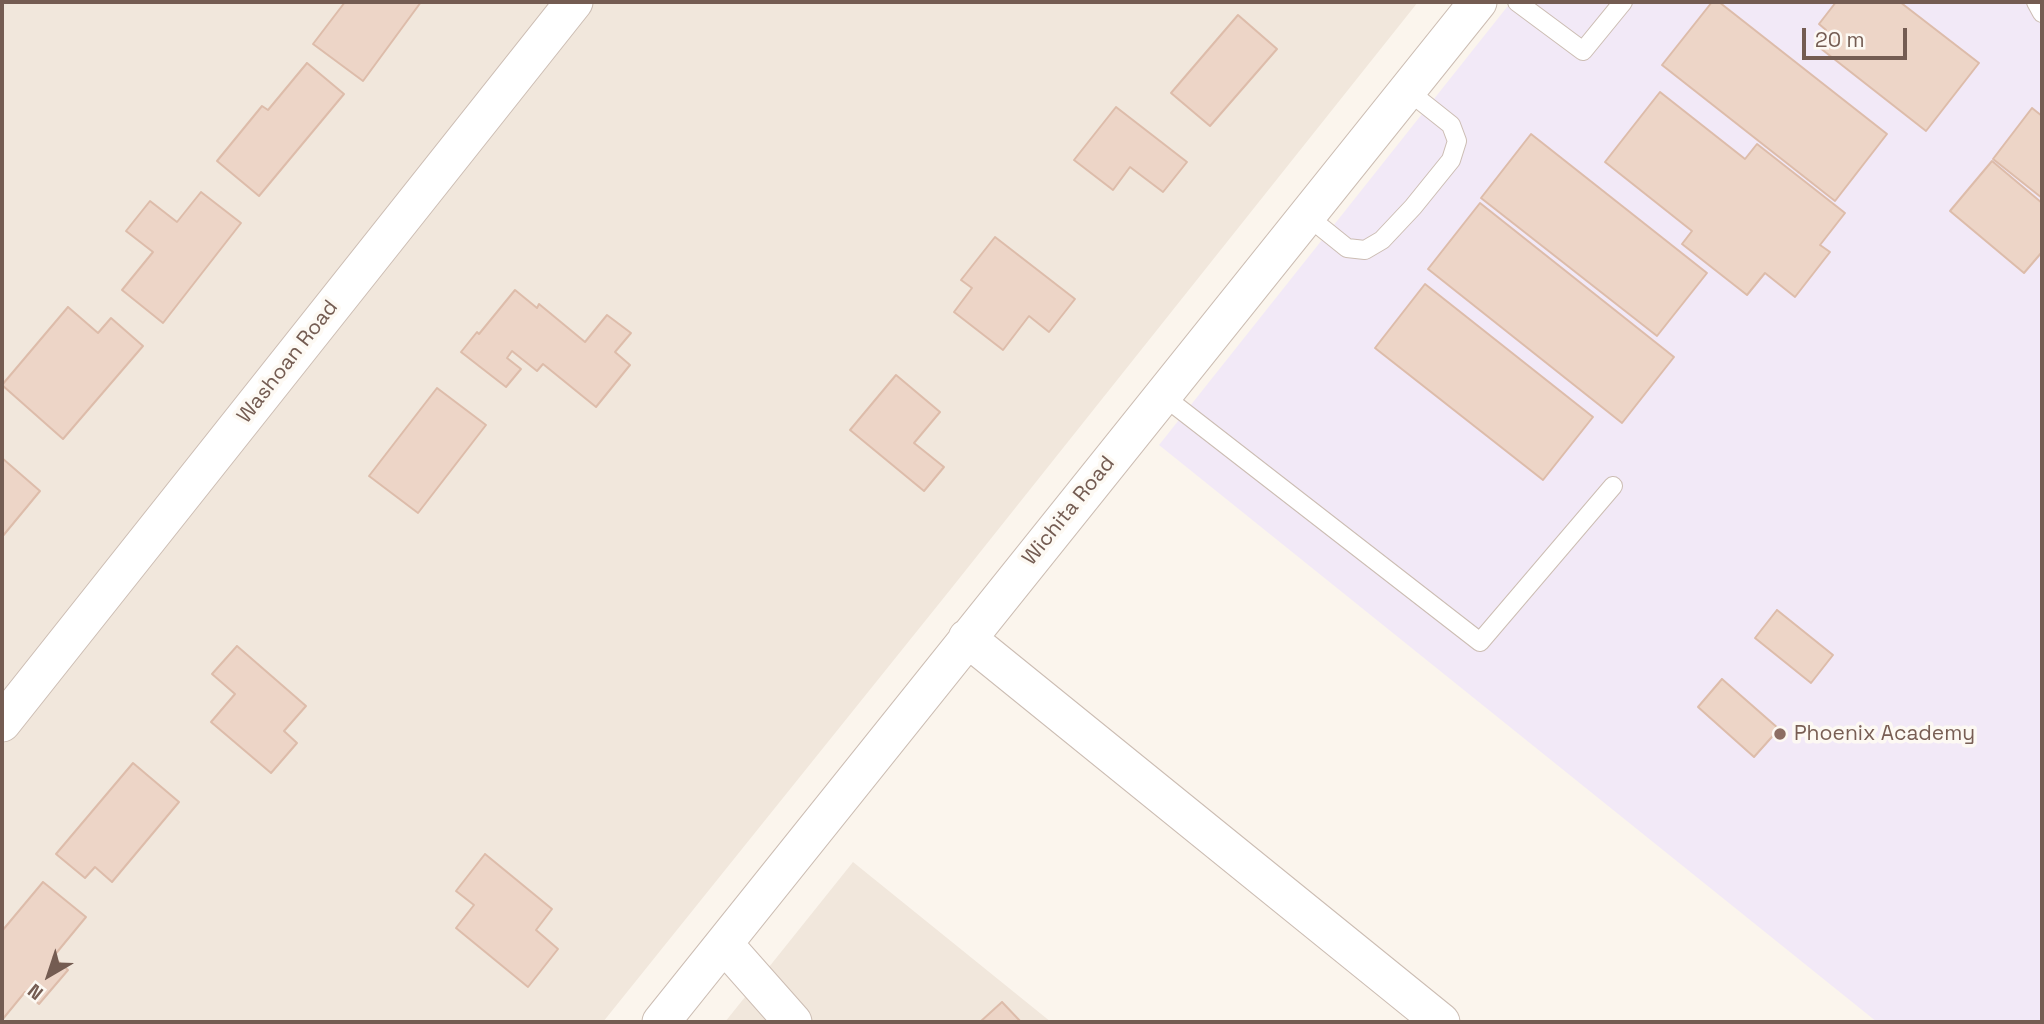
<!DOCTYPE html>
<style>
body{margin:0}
#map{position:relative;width:2044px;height:1024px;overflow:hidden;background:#fbf5ed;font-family:"Space Grotesk",sans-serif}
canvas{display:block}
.frame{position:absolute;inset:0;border:4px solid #745c52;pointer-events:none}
.north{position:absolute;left:14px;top:940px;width:70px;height:70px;-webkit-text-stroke:5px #fdf9f3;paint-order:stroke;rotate:219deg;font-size:19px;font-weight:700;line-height:28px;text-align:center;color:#745c52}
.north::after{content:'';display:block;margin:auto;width:24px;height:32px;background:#745c52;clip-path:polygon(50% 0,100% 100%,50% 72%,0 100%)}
.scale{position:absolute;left:1802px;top:28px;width:105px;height:32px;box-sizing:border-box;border:4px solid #745c52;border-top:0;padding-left:9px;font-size:21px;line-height:24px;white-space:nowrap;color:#745c52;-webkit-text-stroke:5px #fdf9f3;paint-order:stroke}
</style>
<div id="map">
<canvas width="2044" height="1024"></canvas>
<div class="frame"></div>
<div class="north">N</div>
<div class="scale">20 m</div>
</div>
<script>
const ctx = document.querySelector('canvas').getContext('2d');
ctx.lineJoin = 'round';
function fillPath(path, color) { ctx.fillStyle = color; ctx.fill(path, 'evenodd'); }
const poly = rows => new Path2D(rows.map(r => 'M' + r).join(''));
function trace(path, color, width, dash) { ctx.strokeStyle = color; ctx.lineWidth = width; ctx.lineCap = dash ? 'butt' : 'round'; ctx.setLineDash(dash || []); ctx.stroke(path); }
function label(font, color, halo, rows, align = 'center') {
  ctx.font = font + ' "Space Grotesk",sans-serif'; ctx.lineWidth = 7; ctx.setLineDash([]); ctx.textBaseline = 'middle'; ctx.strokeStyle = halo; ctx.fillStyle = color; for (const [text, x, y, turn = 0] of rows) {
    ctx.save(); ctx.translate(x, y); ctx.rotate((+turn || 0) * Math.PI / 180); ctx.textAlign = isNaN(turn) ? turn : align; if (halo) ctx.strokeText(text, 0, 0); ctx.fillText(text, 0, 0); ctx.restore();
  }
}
const residential = poly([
 [2,2,1418,2,950,590,603,1022,2,1022],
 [853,862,1051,1022,725,1022]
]);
const education = poly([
 [1511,2,2042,2,2042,1022,1877,1022,1159,445]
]);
const building = poly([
 [345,2,421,2,363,81,313,44,345,2],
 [1712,2,1719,2,1887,134,1835,201,1662,65,1712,2],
 [1836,2,1900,2,1979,63,1926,131,1815,44,1826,30,1819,24,1836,2],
 [1238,15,1277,49,1210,126,1171,93,1238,15],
 [307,63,344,94,259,196,217,161,262,106,268,110,307,63],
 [1660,92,1745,159,1757,144,1845,213,1820,245,1830,252,1795,297,1765,273,1747,295,1682,244,1692,231,1605,162,1660,92],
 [1116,107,1187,162,1163,192,1130,167,1113,190,1074,160,1116,107],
 [2032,108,2042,116,2042,198,1993,159,2032,108],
 [1531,134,1707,273,1657,336,1481,198,1531,134],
 [1992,161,2042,203,2042,252,2024,273,1950,211,1992,161],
 [201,192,241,223,163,323,122,290,153,252,126,231,150,201,177,222,201,192],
 [1480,203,1674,357,1622,423,1428,269,1480,203],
 [995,237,1075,299,1049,332,1029,316,1003,350,954,312,972,288,961,280,995,237],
 [1425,284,1593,417,1543,480,1375,348,1425,284],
 [515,290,537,308,539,304,585,342,607,315,631,333,615,352,630,365,596,407,543,364,537,371,512,351,507,358,521,369,506,387,461,352,477,332,479,334,515,290],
 [68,307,98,333,111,318,143,346,63,439,2,385,68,307],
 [896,375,940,412,914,443,944,467,924,491,850,430,896,375],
 [437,388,486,425,418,513,369,476,437,388],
 [2,458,40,491,2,537,2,458],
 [1777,610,1833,655,1811,683,1755,638,1777,610],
 [237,646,306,706,284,731,297,743,271,773,211,722,235,694,212,674,237,646],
 [1722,679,1779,729,1754,757,1698,707,1722,679],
 [133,763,179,802,112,882,95,867,85,878,56,854,133,763],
 [485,854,552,909,536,930,558,949,528,987,456,928,474,905,456,891,485,854],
 [43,882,86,917,53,957,68,970,39,1004,25,992,2,1020,2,931,43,882],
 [1002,1002,1021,1022,980,1022,1002,1002]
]);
const lane = poly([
 [1517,2,1583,51,1623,2],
 [2036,2,2042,13],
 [1306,215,1347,248,1365,250,1382,240,1413,207,1451,160,1457,141,1451,125,1407,90],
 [1162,395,1480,642,1613,486]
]);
const street = poly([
 [967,638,1441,1022],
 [2,723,574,2],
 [724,944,793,1022],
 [661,1022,1478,2]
]);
const markers = [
 [1780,734,7,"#8d6e63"]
];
const streetNames = [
 ["Washoan Road",288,362,-52],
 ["Wichita Road",1069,511,-51]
];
const educationNames = [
 ["Phoenix Academy",1794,734]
];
fillPath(residential, '#f1e7dc');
fillPath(education, '#f2e9f7');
fillPath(building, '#edd5c7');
trace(building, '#ddbcaa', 2);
trace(lane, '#ccbdb3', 20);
trace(street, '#ccbdb3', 39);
trace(lane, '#fff', 18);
trace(street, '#fff', 37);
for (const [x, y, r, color] of markers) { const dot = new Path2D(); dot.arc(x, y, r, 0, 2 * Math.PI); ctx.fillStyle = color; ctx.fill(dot); trace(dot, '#fdf9f3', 2.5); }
label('21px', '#745c52', '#fdf9f3', streetNames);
label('21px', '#785e54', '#fdf9f3', educationNames, 'left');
</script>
